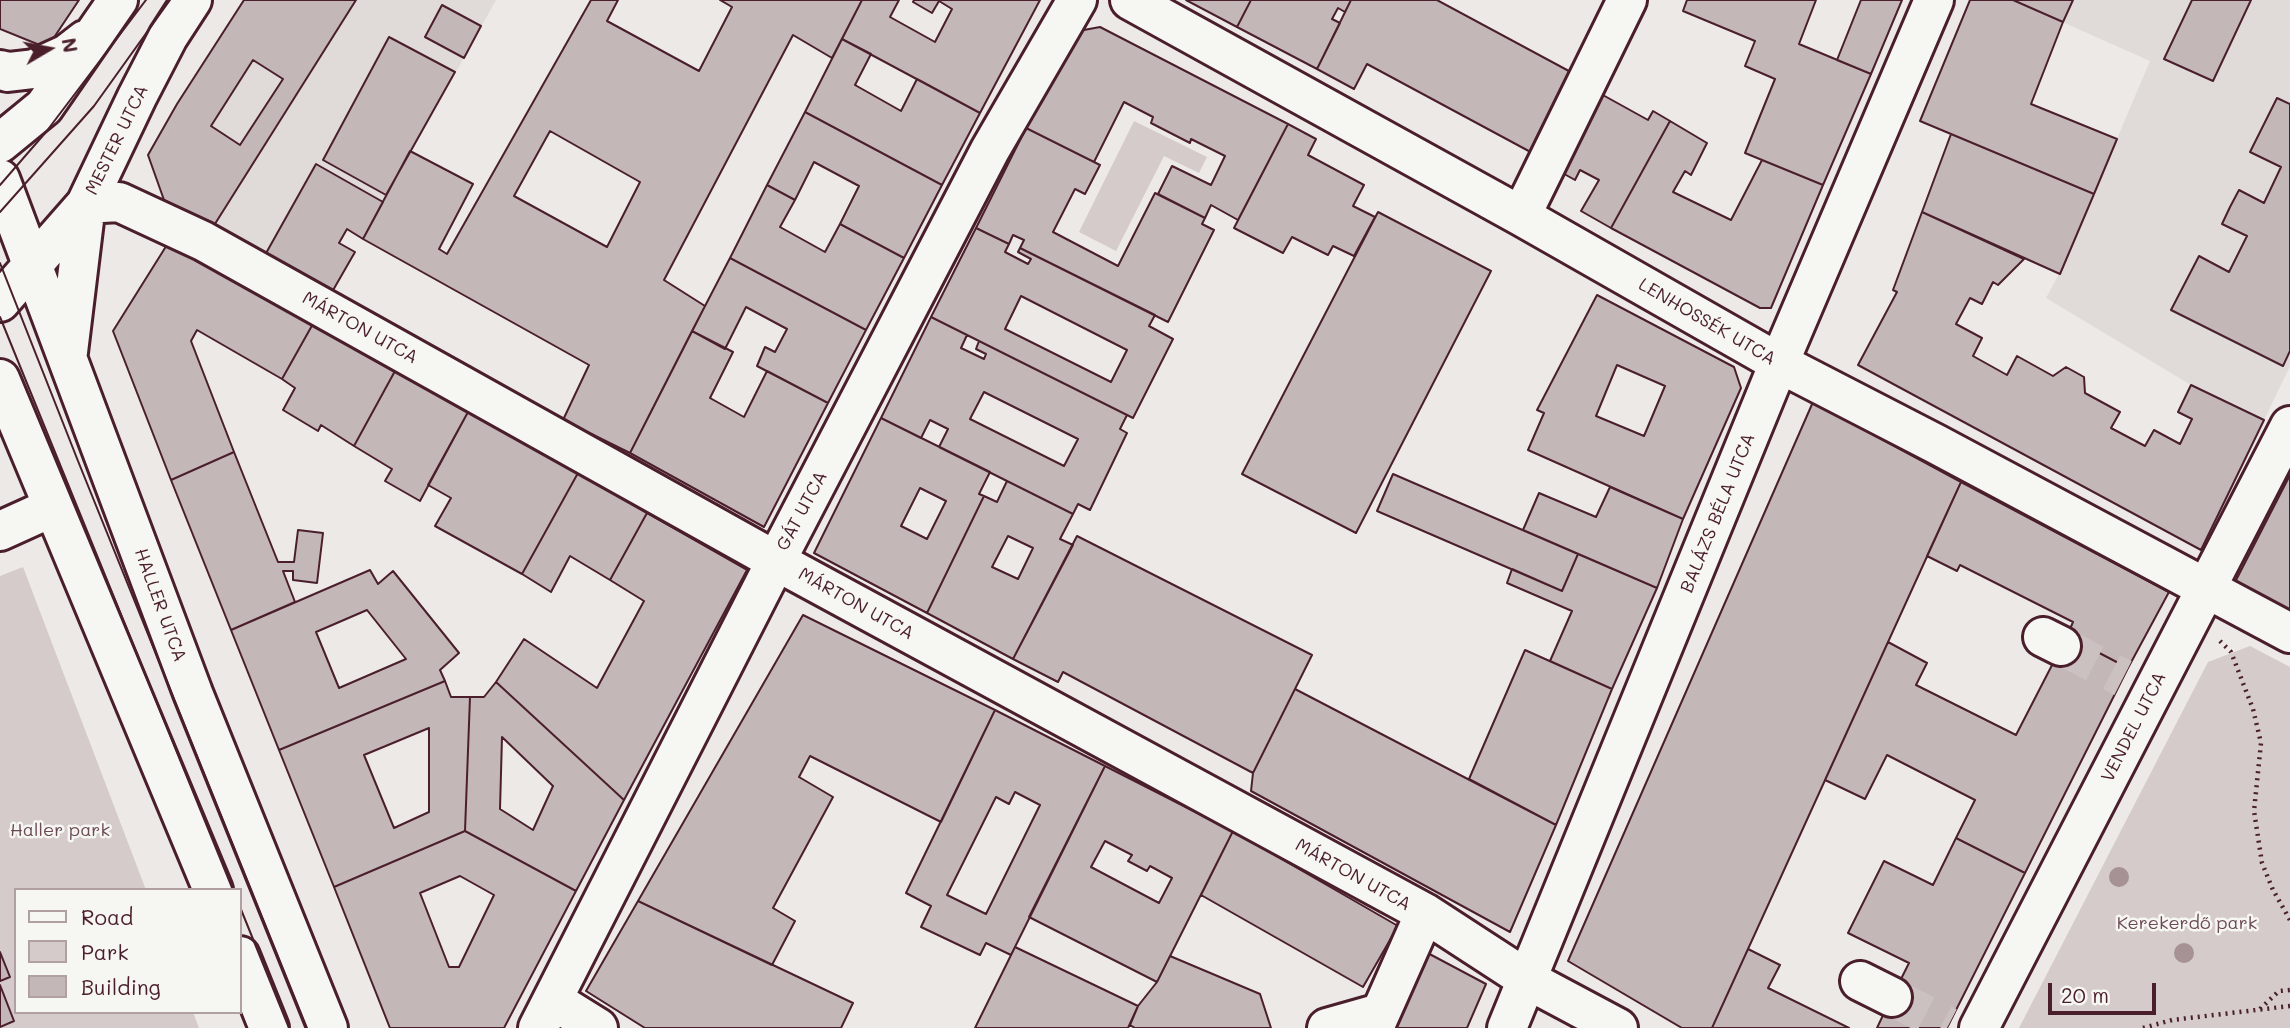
<!DOCTYPE html>
<meta charset="utf-8">
<style>
body{margin:0}
#map{position:relative;width:2290px;height:1028px;overflow:hidden;background:#ece9e6;font-family:Mali,sans-serif}
canvas{display:block}
.legend{position:absolute;left:14px;top:888px;width:228px;height:126px;box-sizing:border-box;background:#f6f6f2;border:2px solid #b1a0a2;margin:0;padding:9px 12px;list-style:none;font-size:21px;color:#4a1f2b}
.legend li{display:flex;align-items:center;gap:14px;height:35px}
.legend b{width:35px;border:2px solid #b1a0a2}
.north{position:absolute;left:14px;top:14px;width:70px;height:70px;-webkit-text-stroke:5px #f6f6f2;paint-order:stroke;rotate:80deg;font-size:19px;font-weight:700;line-height:28px;text-align:center;color:#4a1f2b}
.north::after{content:'';display:block;margin:auto;width:24px;height:32px;background:#4a1f2b;clip-path:polygon(50% 0,100% 100%,50% 72%,0 100%)}
.scale{position:absolute;left:2048px;top:983px;width:108px;height:32px;box-sizing:border-box;border:4px solid #4a1f2b;border-top:0;padding-left:9px;font-size:21px;line-height:24px;white-space:nowrap;color:#4a1f2b;-webkit-text-stroke:5px #f6f6f2;paint-order:stroke}
</style>
<div id="map">
<canvas width="2290" height="1028"></canvas>
<ul class="legend">
<li><b style="height:9px;background:#f6f6f2"></b>Road</li>
<li><b style="height:19px;background:#d4cbca"></b>Park</li>
<li><b style="height:19px;background:#c4b7b7"></b>Building</li>
</ul>
<div class="north">N</div>
<div class="scale">20 m</div>
</div>
<script>
const ctx = document.querySelector('canvas').getContext('2d');
ctx.lineJoin = 'round';
function fillPath(path, color) { ctx.fillStyle = color; ctx.fill(path, 'evenodd'); }
const poly = rows => new Path2D(rows.map(r => 'M' + r).join(''));
function trace(path, color, width, dash) { ctx.strokeStyle = color; ctx.lineWidth = width; ctx.lineCap = dash ? 'butt' : 'round'; ctx.setLineDash(dash || []); ctx.stroke(path); }
function label(font, color, halo, rows, align = 'center') {
  ctx.font = font + ' Mali,sans-serif'; ctx.lineWidth = 5; ctx.setLineDash([]); ctx.textBaseline = 'middle'; ctx.strokeStyle = halo; ctx.fillStyle = color; for (const [text, x, y, turn = 0] of rows) {
    ctx.save(); ctx.translate(x, y); ctx.rotate((+turn || 0) * Math.PI / 180); ctx.textAlign = isNaN(turn) ? turn : align; if (halo) ctx.strokeText(text, 0, 0); ctx.fillText(text, 0, 0); ctx.restore();
  }
}
const built = poly([
 [244,0,496,0,363,239,346,230,340,243,355,252,332,292,164,200,148,155,177,104],
 [2013,0,2290,0,2290,366,2264,420,2191,385,2046,298,2059,274,1922,212,1951,134,2094,193,2150,61]
]);
const green = poly([
 [1134,121,1207,157,1199,173,1164,156,1116,251,1079,232],
 [23,567,146,890,16,890,16,1012,193,1012,199,1028,0,1028,0,576],
 [2250,646,2290,667,2290,1028,2019,1028,2208,662]
]);
const building = poly([
 [0,0,79,0,47,48,0,29,0,0],
 [244,0,356,0,213,227,164,200,148,155,177,104,244,0],
 [253,60,283,79,240,145,211,126,253,60],
 [591,0,618,0,607,21,699,71,732,7,720,0,862,0,832,58,793,35,664,280,705,306,630,453,563,420,589,365,363,239,410,151,473,184,439,249,447,254,591,0],
 [550,131,640,182,607,247,514,196,550,131],
 [862,0,899,0,890,17,935,42,952,9,939,1,932,13,913,2,914,0,1040,0,980,113,842,39,862,0],
 [1186,0,1251,0,1237,27,1186,0],
 [1251,0,1351,0,1345,12,1338,8,1332,19,1340,23,1317,69,1237,27,1251,0],
 [1351,0,1437,0,1580,77,1538,156,1367,64,1354,89,1317,69,1351,0],
 [1687,0,1816,0,1799,44,1871,74,1823,185,1745,153,1775,79,1745,66,1755,41,1683,11,1687,0],
 [1861,0,1902,0,1871,74,1837,60,1861,0],
 [1970,0,2013,0,2063,22,2031,104,2117,139,2094,194,1920,121,1970,0],
 [2013,0,2073,0,2063,22,2013,0],
 [2192,0,2251,0,2213,81,2164,59,2192,0],
 [442,5,481,26,464,58,425,37,442,5],
 [1100,27,1288,124,1238,220,1211,205,1205,218,1158,194,1172,166,1211,185,1225,156,1191,139,1190,143,1151,123,1153,117,1124,102,1094,162,1026,128,1073,32,1100,27],
 [389,37,455,72,386,195,323,160,389,37],
 [842,39,871,54,855,85,901,111,917,79,980,113,942,185,805,112,842,39],
 [1592,89,1648,120,1653,111,1670,121,1611,228,1581,211,1599,180,1580,170,1575,180,1550,166,1592,89],
 [2277,98,2290,104,2290,351,2283,366,2171,310,2199,256,2229,272,2247,236,2222,224,2230,207,2239,190,2264,203,2281,167,2250,152,2277,98],
 [805,112,942,185,904,258,840,224,859,186,814,162,795,200,767,185,805,112],
 [1670,121,1707,143,1691,175,1685,171,1673,192,1731,220,1762,160,1823,185,1771,308,1760,308,1611,228,1670,121],
 [1288,124,1316,139,1308,155,1364,185,1353,206,1375,217,1354,256,1333,246,1328,255,1292,237,1283,253,1234,228,1288,124],
 [1026,128,1100,165,1085,194,1075,189,1053,232,1118,266,1155,193,1205,218,1202,224,1214,230,1168,322,1020,248,1024,240,1013,235,1009,244,976,228,1026,128],
 [1951,134,2094,194,2060,274,1922,212,1951,134],
 [316,164,383,202,363,239,347,229,339,243,355,252,332,292,265,255,316,164],
 [767,185,795,200,780,227,825,252,840,224,904,258,866,330,730,258,767,185],
 [1378,212,1491,271,1356,533,1242,474,1378,212],
 [1922,212,2024,259,1998,285,1993,282,1982,304,1970,298,1956,324,1982,338,1973,356,2007,375,2017,356,2053,376,2066,367,2084,377,2085,393,2120,412,2111,428,2145,446,2154,430,2180,444,2192,419,2178,412,2191,385,2264,420,2201,550,1858,365,1897,292,1893,290,1922,212],
 [976,228,1009,244,1005,252,1028,264,1031,259,1018,252,1020,248,1155,315,1149,326,1173,339,1133,418,931,317,976,228],
 [1021,296,1127,350,1111,382,1005,329,1021,296],
 [170,240,314,322,282,379,197,330,191,341,234,452,171,480,113,331,170,240],
 [730,258,866,330,828,403,757,366,765,347,775,352,787,329,746,307,725,349,692,331,730,258],
 [1597,295,1734,367,1741,388,1683,519,1528,450,1544,413,1537,410,1597,295],
 [1617,365,1665,386,1644,436,1596,416,1617,365],
 [931,317,967,335,961,348,984,359,986,354,976,349,979,341,1127,415,1120,429,1127,433,1090,510,1078,504,1073,514,939,447,948,429,930,420,921,438,881,418,931,317],
 [984,392,1078,439,1064,466,970,419,984,392],
 [314,322,395,371,354,446,321,425,318,431,283,410,295,388,282,379,314,322],
 [692,331,733,352,710,398,744,417,767,371,828,403,764,527,630,453,692,331],
 [395,371,468,412,420,501,385,481,392,469,354,446,395,371],
 [1813,402,1961,482,1712,1028,1682,1028,1568,961,1813,402],
 [468,412,578,473,522,574,435,526,451,498,428,485,468,412],
 [881,418,990,472,979,494,984,496,927,613,814,553,881,418],
 [920,488,946,501,927,539,901,526,920,488],
 [234,452,278,562,294,562,298,530,323,533,317,583,293,580,293,571,283,571,295,602,231,630,171,480,234,452],
 [578,473,647,513,610,580,570,556,551,592,522,574,578,473],
 [1393,474,1578,554,1562,591,1377,511,1393,474],
 [2290,475,2290,615,2233,586,2290,475],
 [1007,481,1073,514,1060,539,1073,545,1013,659,927,613,984,496,997,502,1007,481],
 [1008,536,1033,548,1018,579,992,567,1008,536],
 [1961,482,2169,592,2128,668,2067,636,2073,622,1960,565,1957,571,1927,556,1961,482],
 [1610,487,1683,519,1657,588,1523,530,1539,493,1596,517,1610,487],
 [647,513,747,570,624,800,496,682,524,639,597,688,644,601,610,580,647,513],
 [1077,536,1312,655,1253,773,1063,672,1058,682,1013,659,1077,536],
 [1578,554,1657,588,1612,689,1550,661,1572,611,1507,583,1512,569,1562,591,1578,554],
 [370,570,378,584,393,571,459,653,440,670,445,681,279,750,231,630,370,570],
 [367,610,406,659,339,688,316,632,367,610],
 [803,615,995,710,941,822,810,756,799,777,833,797,773,908,795,921,772,965,638,901,803,615],
 [2067,636,2128,668,2025,873,1956,838,1975,800,1887,755,1865,799,1825,780,1888,642,1927,663,1916,685,2016,735,2067,636],
 [1525,650,1612,689,1556,825,1469,779,1525,650],
 [445,681,451,697,470,697,465,831,334,887,279,750,445,681],
 [429,728,429,812,394,828,364,755,429,728],
 [496,682,624,800,576,891,465,831,470,697,484,697,496,682],
 [502,737,553,786,533,830,500,809,502,737],
 [1295,689,1556,825,1510,932,1251,791,1253,773,1295,689],
 [995,710,1105,766,1011,955,986,943,980,955,921,927,931,906,906,893,995,710],
 [1015,792,1040,805,986,914,947,895,996,797,1009,804,1015,792],
 [1105,766,1233,831,1157,982,1029,917,1105,766],
 [1105,841,1132,855,1128,861,1147,871,1150,866,1172,878,1159,903,1091,867,1105,841],
 [465,831,576,891,504,1028,390,1028,334,887,465,831],
 [460,876,494,895,459,967,449,967,420,893,460,876],
 [1233,831,1398,926,1363,987,1201,895,1233,831],
 [1956,838,2025,873,1947,1028,1919,1028,1885,1011,1909,963,1848,933,1884,861,1933,885,1956,838],
 [638,901,853,1003,841,1028,645,1028,586,991,638,901],
 [1015,947,1138,1006,1128,1028,975,1028,1015,947],
 [1748,949,1780,965,1768,988,1849,1028,1712,1028,1748,949],
 [1422,950,1486,984,1467,1028,1388,1028,1422,950],
 [0,952,10,977,0,981,0,952],
 [1170,956,1260,994,1271,1028,1135,1028,1130,1025,1138,1006,1157,982,1170,956],
 [0,985,14,1021,0,1027,0,985],
 [1885,1011,1919,1028,1877,1028,1885,1011]
]);
const minorTunnel = poly([
 [2061,646,2123,678],
 [1892,997,1948,1026]
]);
const path = poly([
 [2220,641,2231,652,2253,709,2261,743,2254,811,2262,863,2273,890,2290,920],
 [2260,1009,2279,991,2290,990],
 [2143,1028,2172,1020,2290,1006]
]);
const minor = poly([
 [1130,0,1521,216,1779,363,1936,444,2290,633],
 [0,70,8,72,34,69,67,54,85,40],
 [0,143,44,107,118,0],
 [0,179,193,693,328,1028],
 [86,204,119,202,203,241,776,561,1425,913,1528,980,1618,1028],
 [1521,216,1627,0],
 [0,302,86,204,137,97,168,37,192,0],
 [68,352,86,204],
 [0,379,213,890],
 [0,531,53,507],
 [2043,637,2061,646],
 [240,956,269,1028],
 [1860,981,1892,997],
 [553,1000,598,1028],
 [538,1028,776,561,990,150,1077,0],
 [1327,1028,1380,1013],
 [1374,1028,1425,913],
 [1507,1028,1779,363,1934,0],
 [1979,1028,2290,426]
]);
const tram = poly([
 [0,185,46,132,146,0],
 [0,212,94,106,170,0],
 [0,263,78,461,307,1028],
 [0,317,233,890],
 [240,907,289,1028]
]);
const trees = [
 [2119,877],
 [2184,953]
];
const streetNames = [
 ["MESTER UTCA",117,140,-64],
 ["LENHOSSÉK UTCA",1707,322,30],
 ["MÁRTON UTCA",360,328,29],
 ["GÁT UTCA",802,511,-62],
 ["BALÁZS BÉLA UTCA",1718,513,-68],
 ["MÁRTON UTCA",856,604,29],
 ["HALLER UTCA",160,605,70],
 ["VENDEL UTCA",2134,727,-63],
 ["MÁRTON UTCA",1353,875,29]
];
const parkNames = [
 ["Haller park",60,830],
 ["Kerekerdő park",2187,923]
];
fillPath(built, '#e0dad8');
fillPath(green, '#d4cbca');
fillPath(building, '#c4b7b7');
trace(building, '#4a1f2b', 2);
trace(minorTunnel, '#ccc1c1', 38, [38, 19]);
trace(minor, '#4a1f2b', 44);
trace(path, '#4a1f2b', 4.5, [2, 5]);
trace(minor, '#f6f6f2', 38);
trace(tram, '#4a1f2b', 2);
ctx.fillStyle = '#a69295';
for (const [x, y] of trees) { ctx.beginPath(); ctx.arc(x, y, 10, 0, 2 * Math.PI); ctx.fill(); }
label('18px', '#4a1f2b', '#f6f6f2', streetNames);
label('18px', '#6c4a53', '#f6f6f2', parkNames);
</script>
